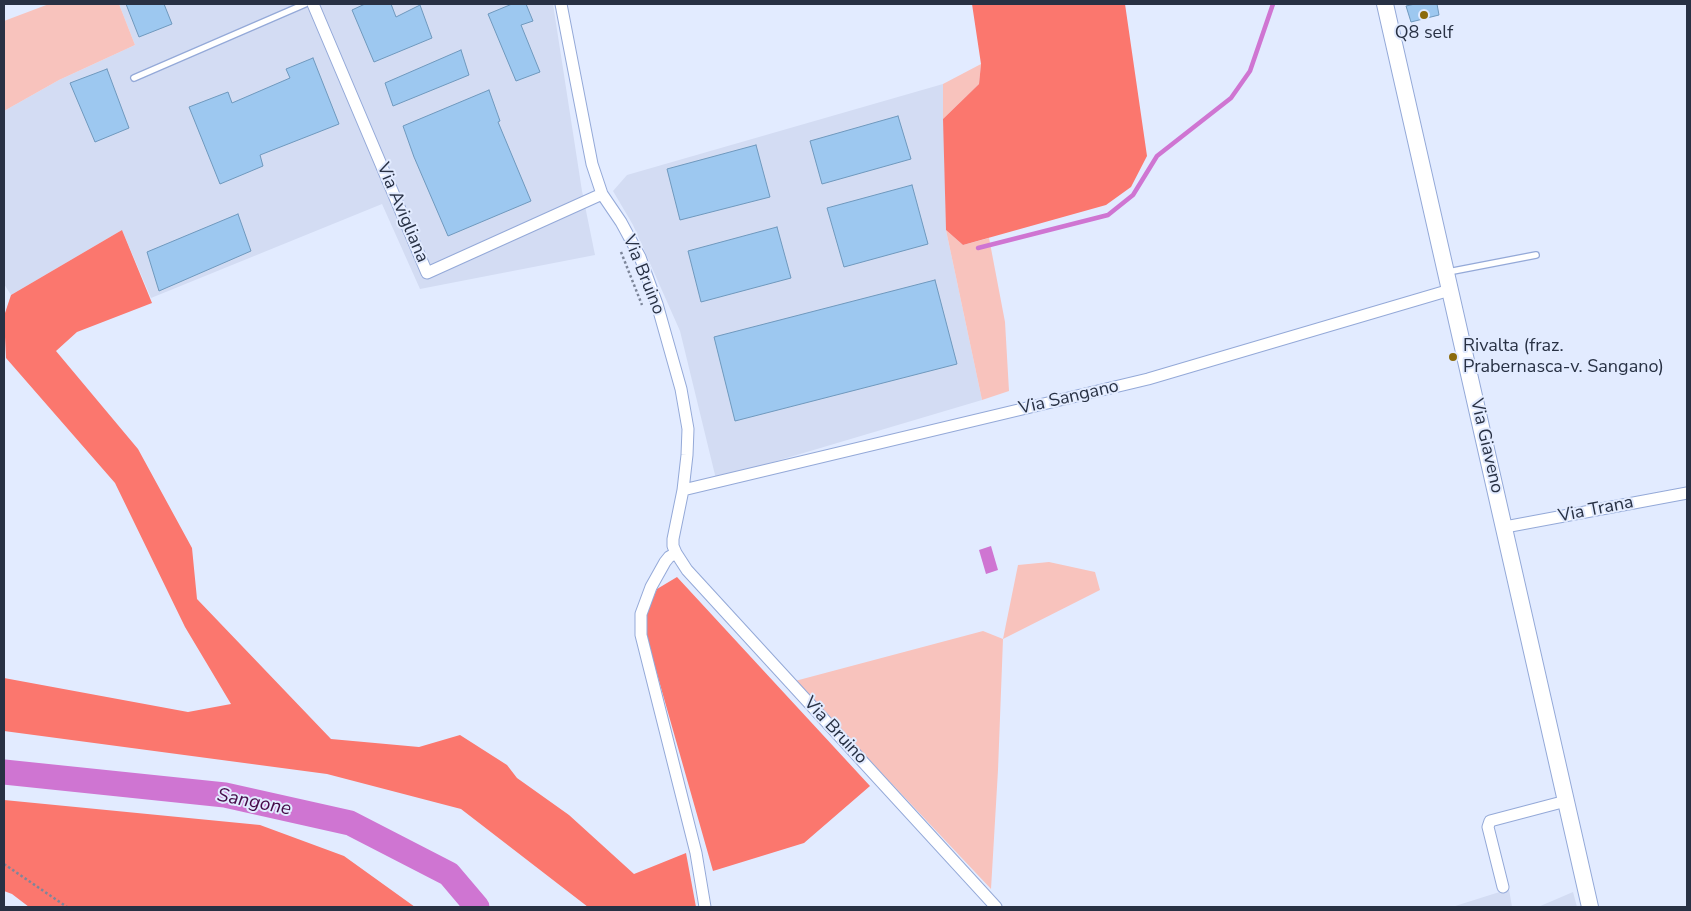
<!DOCTYPE html>
<style>
body{margin:0}
#map{position:relative;width:1691px;height:911px;overflow:hidden;background:#e2ebff;font-family:"Nunito Sans",sans-serif}
canvas{display:block}
.frame{position:absolute;inset:0;border:5px solid #283144;pointer-events:none}
</style>
<div id="map">
<canvas width="1691" height="911"></canvas>
<div class="frame"></div>
</div>
<script>
const ctx = document.querySelector('canvas').getContext('2d');
ctx.lineJoin = 'round';
function fillPath(path, color) { ctx.fillStyle = color; ctx.fill(path, 'evenodd'); }
const poly = rows => new Path2D(rows.map(r => 'M' + r).join(''));
function trace(path, color, width, dash) { ctx.strokeStyle = color; ctx.lineWidth = width; ctx.lineCap = dash ? 'butt' : 'round'; ctx.setLineDash(dash || []); ctx.stroke(path); }
function label(font, color, halo, rows, align = 'center') {
  ctx.font = font + ' "Nunito Sans",sans-serif'; ctx.lineWidth = 4; ctx.setLineDash([]); ctx.textBaseline = 'middle'; ctx.strokeStyle = halo; ctx.fillStyle = color; for (const [text, x, y, turn = 0] of rows) {
    ctx.save(); ctx.translate(x, y); ctx.rotate((+turn || 0) * Math.PI / 180); ctx.textAlign = isNaN(turn) ? turn : align; if (halo) ctx.strokeText(text, 0, 0); ctx.fillText(text, 0, 0); ctx.restore();
  }
}
const built = poly([
 [119,4,553,4,582,191,595,255,420,289,382,204,151,298,122,230,11,295,4,284,4,111,59,80,135,45],
 [943,84,946,230,982,400,716,479,680,331,633,225,613,191,627,175],
 [1509,889,1512,907,1452,907],
 [1573,892,1577,907,1538,907]
]);
const green = poly([
 [49,4,119,4,135,45,59,80,4,111,4,21],
 [981,64,979,84,943,119,943,84],
 [946,230,963,245,989,238,1005,322,1009,391,982,400],
 [1049,562,1095,572,1100,590,1003,639,998,770,991,889,795,681,983,631,1003,639,1018,565]
]);
const forest = poly([
 [972,4,1125,4,1147,156,1131,187,1106,205,963,245,946,230,943,119,979,84,981,64],
 [122,230,152,303,77,332,56,351,138,449,192,548,197,599,331,739,419,747,460,735,507,765,517,778,569,815,634,874,686,853,696,907,588,907,461,809,327,774,4,731,4,678,188,712,231,704,185,627,115,483,6,358,4,316,11,295],
 [677,577,870,786,804,843,713,871,646,635,646,615,657,589],
 [4,800,260,825,344,856,415,907,29,907,12,894,4,891]
]);
const water = poly([
 [991,546,998,570,986,574,979,550]
]);
const stream = poly([
 [978,248,1108,215,1133,195,1157,156,1231,98,1250,71,1273,4]
]);
const river = poly([
 [4,772,225,795,350,823,449,874,477,907]
]);
const building = poly([
 [126,4,164,4,172,24,139,37,126,4],
 [365,4,391,4,396,17,420,5,432,38,374,62,352,10,365,4],
 [512,4,526,4,533,21,521,25,540,72,516,81,488,14,512,4],
 [1415,4,1437,4,1439,15,1411,22,1406,6,1415,4],
 [461,50,469,75,393,106,385,83,461,50],
 [313,58,339,124,260,155,263,166,220,184,189,107,228,92,232,103,290,78,286,69,313,58],
 [107,69,129,128,95,142,70,83,107,69],
 [489,90,500,121,498,122,531,201,448,236,414,157,403,126,489,90],
 [898,116,911,159,822,184,810,141,898,116],
 [756,145,770,197,680,220,667,169,756,145],
 [912,185,928,244,844,267,827,208,912,185],
 [238,214,251,251,159,291,147,252,238,214],
 [777,227,791,278,701,302,688,251,777,227],
 [935,280,957,364,735,421,714,337,935,280]
]);
const path = poly([
 [621,252,642,305],
 [4,864,67,907]
]);
const service = poly([
 [134,78,305,4],
 [1448,272,1536,255]
]);
const minor = poly([
 [313,4,427,273,602,194],
 [561,4,592,164,602,194,621,222,640,257,657,304,681,389,688,429,687,455,683,490,673,539,673,546,676,553,669,557,665,562,651,587,641,614,641,635,696,853,705,907],
 [683,490,1148,379,1450,290],
 [1505,527,1687,493],
 [676,553,687,570,996,907],
 [1503,887,1488,827,1490,821,1566,801]
]);
const secondary = poly([
 [1385,4,1590,907]
]);
const markers = [
 [1424,15,5,"#8c6b0c"],
 [1453,357,5,"#8c6b0c"]
];
const poiNames = [
 ["Q8 self",1424,34],
 ["Rivalta (fraz.",1463,347,"left"],
 ["Prabernasca-v. Sangano)",1463,368,"left"]
];
const streetNames = [
 ["Via Avigliana",402,213,67],
 ["Via Bruino",643,275,68],
 ["Via Sangano",1069,398,-13],
 ["Via Giaveno",1486,446,77],
 ["Via Trana",1596,510,-11],
 ["Via Bruino",835,731,47]
];
const waterNames = [
 ["Sangone",254,803,11]
];
fillPath(built, '#d3dcf3');
fillPath(green, '#f8c3bd');
fillPath(forest, '#fb776e');
fillPath(water, '#cf75d2');
trace(stream, '#cf75d2', 4.5);
trace(river, '#cf75d2', 25);
fillPath(building, '#9dc8f0');
trace(building, '#6f99be', 1);
trace(service, '#94a9d8', 8);
trace(minor, '#94a9d8', 13);
trace(secondary, '#94a9d8', 18);
trace(path, '#7d869a', 2.5, [2.5, 2.5]);
trace(service, '#fff', 5.5);
trace(minor, '#fff', 11);
trace(secondary, '#fff', 16);
for (const [x, y, r, color] of markers) { const dot = new Path2D(); dot.arc(x, y, r, 0, 2 * Math.PI); ctx.fillStyle = color; ctx.fill(dot); trace(dot, '#e2ebff', 2); }
label('18px', '#283144', '#e2ebff', poiNames);
label('18px', '#283144', '#e2ebff', streetNames);
label('italic 19px', '#440a47', '#e2ebff', waterNames);
</script>
